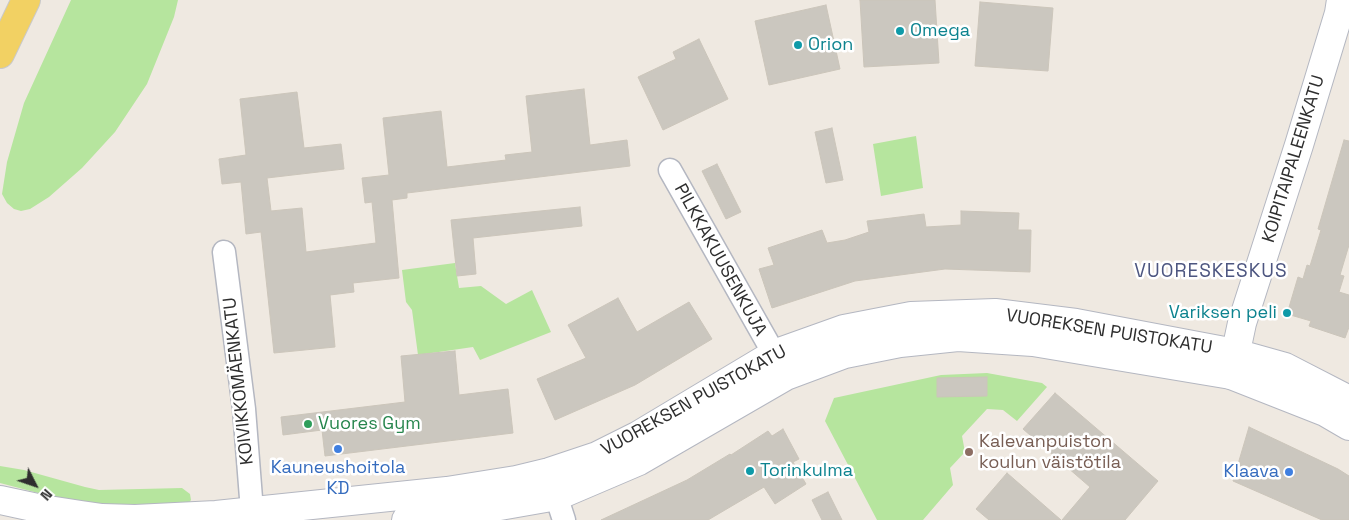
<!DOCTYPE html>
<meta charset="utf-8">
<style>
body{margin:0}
#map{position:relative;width:1349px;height:520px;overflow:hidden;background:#efe9e1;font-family:"Space Grotesk",sans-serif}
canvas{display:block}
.north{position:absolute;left:10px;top:460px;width:50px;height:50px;-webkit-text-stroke:4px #fff;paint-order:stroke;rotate:131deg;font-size:14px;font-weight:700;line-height:20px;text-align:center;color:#2e2e2e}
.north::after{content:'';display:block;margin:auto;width:18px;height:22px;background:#2e2e2e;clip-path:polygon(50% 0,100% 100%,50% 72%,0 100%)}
</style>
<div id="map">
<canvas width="1349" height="520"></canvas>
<div class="north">N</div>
</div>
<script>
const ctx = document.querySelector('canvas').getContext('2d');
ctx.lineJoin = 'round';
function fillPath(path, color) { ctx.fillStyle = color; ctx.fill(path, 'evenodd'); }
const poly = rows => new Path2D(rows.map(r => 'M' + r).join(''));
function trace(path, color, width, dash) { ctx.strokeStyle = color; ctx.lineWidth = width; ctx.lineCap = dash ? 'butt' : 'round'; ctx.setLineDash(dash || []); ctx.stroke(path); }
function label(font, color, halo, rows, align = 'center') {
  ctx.font = font + ' "Space Grotesk",sans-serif'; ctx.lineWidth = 5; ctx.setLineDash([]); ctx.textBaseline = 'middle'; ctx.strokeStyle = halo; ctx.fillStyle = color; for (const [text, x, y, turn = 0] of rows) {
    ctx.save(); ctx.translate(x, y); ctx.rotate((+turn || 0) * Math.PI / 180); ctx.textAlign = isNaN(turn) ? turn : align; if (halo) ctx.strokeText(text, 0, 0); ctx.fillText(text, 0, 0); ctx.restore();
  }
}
const green = poly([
 [71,0,178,0,174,17,147,84,115,132,82,168,49,197,30,209,21,211,14,209,7,203,2,194,7,162,24,103],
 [916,136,923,188,881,196,873,144],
 [455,263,459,288,481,286,506,304,532,290,551,332,480,360,473,347,418,355,412,310,406,302,402,270],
 [987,373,1042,383,1047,387,1017,421,1003,410,987,409,962,436,965,452,950,468,953,485,923,520,877,520,825,421,834,398,941,375],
 [0,466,24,470,85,487,99,490,182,488,190,494,191,500,188,504,177,506,95,505,42,494,0,483]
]);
const building = poly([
 [860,0,935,0,939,63,864,67,860,0],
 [980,2,1053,8,1048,71,975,66,980,2],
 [826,5,840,69,769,85,755,21,826,5],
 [699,39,728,99,663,130,638,77,676,59,673,52,699,39],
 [584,89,590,145,627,140,630,166,407,193,407,198,392,200,399,278,353,283,354,292,330,295,335,347,274,353,261,232,246,234,241,182,222,184,219,159,246,155,240,99,297,92,304,148,341,144,344,169,267,178,271,211,302,208,306,252,376,243,372,202,365,203,362,178,389,175,383,118,441,111,447,167,506,160,505,155,532,152,526,96,584,89],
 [832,128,843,180,826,183,815,132,832,128],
 [1344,140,1349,141,1349,245,1340,275,1344,276,1339,292,1349,295,1349,327,1345,338,1309,326,1311,321,1287,314,1298,277,1303,279,1307,265,1310,266,1321,230,1318,229,1344,140],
 [717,164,741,212,726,219,702,171,717,164],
 [580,207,582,226,473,238,476,274,457,276,451,220,580,207],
 [961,211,1019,213,1018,230,1031,230,1030,272,945,269,855,281,772,308,759,269,774,265,768,248,822,230,827,243,845,240,869,232,867,221,924,214,926,227,961,225,961,211],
 [618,298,637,332,689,302,712,339,635,385,555,420,537,379,586,358,568,325,618,298],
 [455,351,459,395,508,389,513,433,325,456,322,430,283,435,281,417,405,402,401,356,455,351],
 [987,377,987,396,937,397,937,378,987,377],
 [1055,393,1158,481,1125,520,1062,520,1090,487,1023,429,1055,393],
 [1249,427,1338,469,1349,476,1349,520,1322,520,1233,481,1249,427],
 [783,429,799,459,793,462,806,484,775,504,764,487,708,520,601,520,687,480,730,454,731,455,768,431,772,436,783,429],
 [1007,473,1061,520,989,520,976,509,1007,473],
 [828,492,842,520,822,520,812,500,828,492]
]);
const minor = poly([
 [670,170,782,368],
 [224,252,244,409,252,511],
 [551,480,564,520]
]);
const tertiary = poly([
 [1231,375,1242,323,1299,145,1339,13,1341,0]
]);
const secondary = poly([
 [0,500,42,509,81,515,102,518,135,519,216,515,447,491,516,480,549,472,597,456,637,436,774,354,844,329,911,316,995,313,1076,323,1235,353,1285,367,1349,400],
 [406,520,448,515,557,496,639,461,786,376,845,354,900,343,958,337,1033,342,1231,375,1325,412,1349,426]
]);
const primary = poly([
 [0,54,26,0]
]);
const markers = [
 [900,31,5,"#0f9aa8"],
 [798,45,5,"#0f9aa8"],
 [1287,313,5,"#0f9aa8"],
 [308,424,5,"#2e9e5b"],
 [338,449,5,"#3f7fe0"],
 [969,452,5,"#8d6e63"],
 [750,471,5,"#0f9aa8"],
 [1289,472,5,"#3f7fe0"]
];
const cultureNames = [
 ["Omega",910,31],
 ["Orion",808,45],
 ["Variksen peli",1277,313,"right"],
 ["Torinkulma",760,471]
];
const streetNames = [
 ["KOIPITAIPALEENKATU",1294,159,-73],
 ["PILKKAKUUSENKUJA",720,260,61],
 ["VUOREKSEN PUISTOKATU",1109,332,9],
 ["KOIVIKKOMÄENKATU",239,381,-96],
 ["VUOREKSEN PUISTOKATU",694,401,-29]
];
const leisureNames = [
 ["Vuores Gym",318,424]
];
const educationNames = [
 ["Kalevanpuiston",979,442],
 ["koulun väistötila",979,463]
];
const shopNames = [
 ["Kauneushoitola",338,468],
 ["KD",338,489],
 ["Klaava",1279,472,"right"]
];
const neighbourhoodNames = [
 ["VUORESKESKUS",1211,272]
];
fillPath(green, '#b6e59e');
fillPath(building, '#cbc7bf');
trace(building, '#cbc5ba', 1);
trace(minor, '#b4b7c1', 25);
trace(tertiary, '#b4b7c1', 30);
trace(secondary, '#b4b7c1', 30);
trace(primary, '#c9c9c9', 30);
trace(minor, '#fff', 22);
trace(tertiary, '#fff', 28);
trace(secondary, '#fff', 28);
trace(primary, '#f2d163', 28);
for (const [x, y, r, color] of markers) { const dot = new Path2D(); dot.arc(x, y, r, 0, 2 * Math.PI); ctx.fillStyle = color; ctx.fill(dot); trace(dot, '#fff', 2); }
label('18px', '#0d838f', '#fff', cultureNames, 'left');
label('18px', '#2e2e2e', '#fff', streetNames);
label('18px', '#27864d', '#fff', leisureNames, 'left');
label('18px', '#785e54', '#fff', educationNames, 'left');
label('18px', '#366cbe', '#fff', shopNames);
ctx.letterSpacing = '1px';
label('19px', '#4d5680', '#fff', neighbourhoodNames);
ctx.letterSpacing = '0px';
</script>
